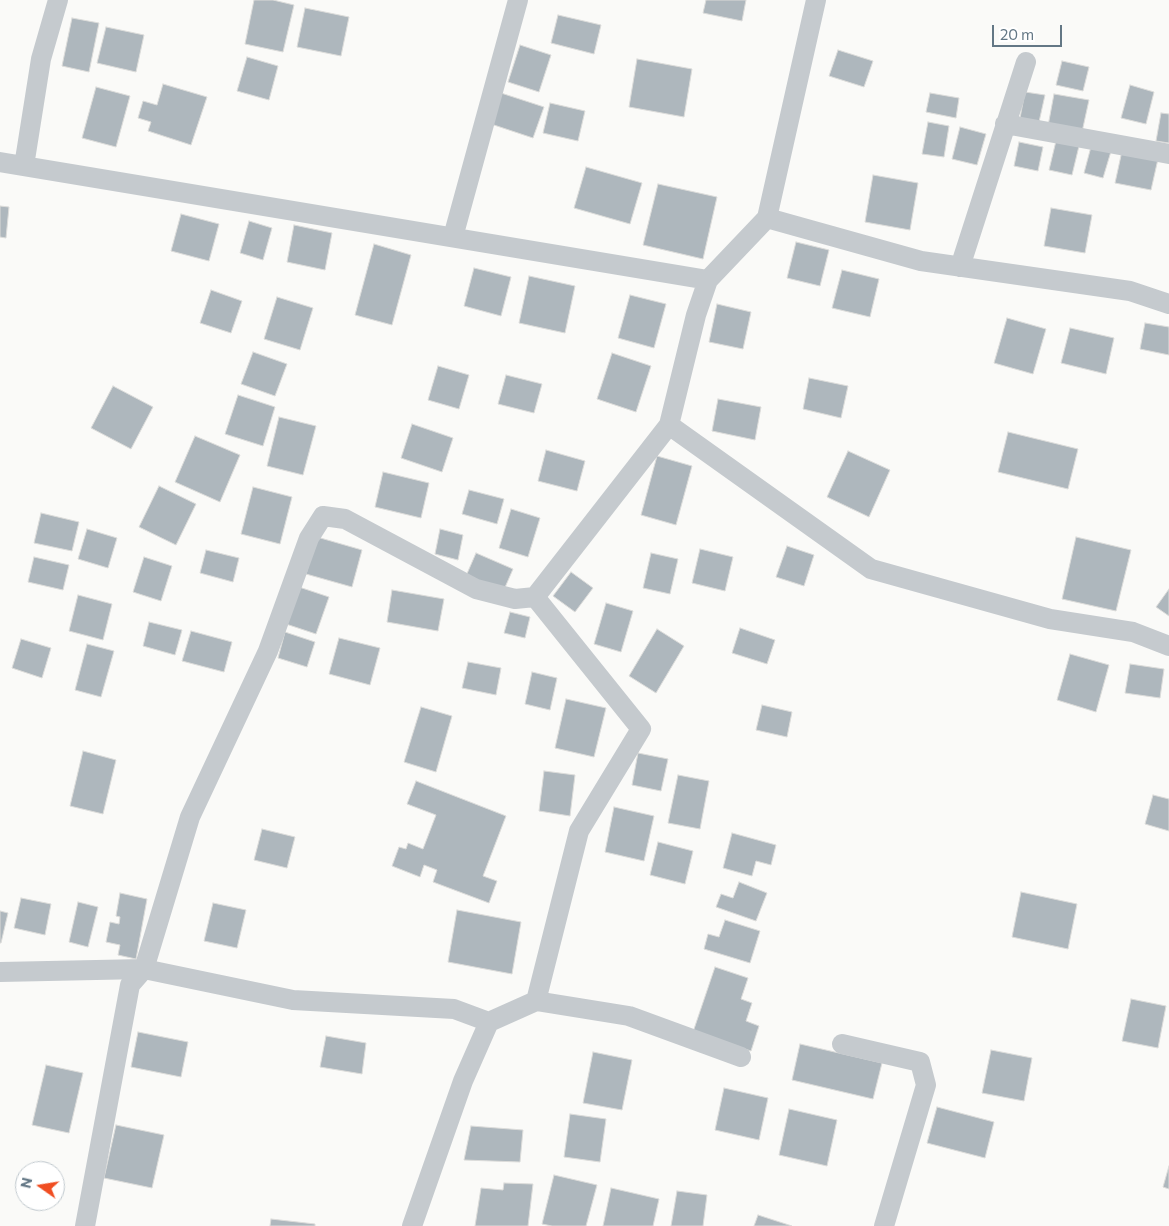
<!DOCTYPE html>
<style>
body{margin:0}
#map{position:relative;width:1169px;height:1226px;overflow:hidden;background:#fafaf8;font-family:Commissioner,sans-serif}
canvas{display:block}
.north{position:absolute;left:15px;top:1161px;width:50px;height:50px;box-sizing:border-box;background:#fff;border:1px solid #c1c9ce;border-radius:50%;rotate:283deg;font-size:14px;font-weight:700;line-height:20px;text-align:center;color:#637785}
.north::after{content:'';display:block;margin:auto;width:18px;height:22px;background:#f04e22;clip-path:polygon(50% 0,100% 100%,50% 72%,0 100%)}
.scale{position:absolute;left:992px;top:25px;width:70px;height:22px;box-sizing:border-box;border:2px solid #637785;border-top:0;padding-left:6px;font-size:15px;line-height:18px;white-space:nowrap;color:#637785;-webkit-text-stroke:4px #fff;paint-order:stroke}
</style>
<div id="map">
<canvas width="1169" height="1226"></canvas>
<div class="north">N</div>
<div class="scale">20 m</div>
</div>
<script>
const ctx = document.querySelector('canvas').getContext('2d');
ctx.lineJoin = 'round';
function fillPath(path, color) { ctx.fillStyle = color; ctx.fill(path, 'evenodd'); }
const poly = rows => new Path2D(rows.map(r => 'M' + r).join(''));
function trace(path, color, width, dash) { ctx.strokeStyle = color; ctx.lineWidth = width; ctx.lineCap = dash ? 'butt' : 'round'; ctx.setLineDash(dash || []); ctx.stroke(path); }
const building = poly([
 [254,0,273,0,294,5,283,52,245,44,254,0],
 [706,0,746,0,742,21,703,13,706,0],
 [305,8,349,17,341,56,297,47,305,8],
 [558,15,601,25,594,54,551,43,558,15],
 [72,18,99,23,89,72,62,66,72,18],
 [106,27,144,35,136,72,97,63,106,27],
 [520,45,551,55,539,92,508,82,520,45],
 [838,50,873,61,864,87,829,76,838,50],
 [247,57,278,66,269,100,237,91,247,57],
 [637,59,692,69,684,117,629,107,637,59],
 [1062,61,1089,67,1083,91,1056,85,1062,61],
 [163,84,207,97,191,145,148,131,151,122,138,118,143,101,157,105,163,84],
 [1130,85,1154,92,1146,124,1121,118,1130,85],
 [96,87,130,96,116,147,82,138,96,87],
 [1025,92,1045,95,1039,122,1020,118,1025,92],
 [501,93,544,107,533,138,491,124,501,93],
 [930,93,959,98,956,118,926,112,930,93],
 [1054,94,1089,100,1082,132,1048,126,1054,94],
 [550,103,585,111,578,141,543,133,550,103],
 [1161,113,1169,114,1169,143,1156,141,1161,113],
 [928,122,949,126,944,157,922,154,928,122],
 [960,127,986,134,977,165,952,159,960,127],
 [1056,141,1079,146,1072,175,1049,170,1056,141],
 [1019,142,1043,147,1038,171,1014,166,1019,142],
 [1092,143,1112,148,1103,178,1084,173,1092,143],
 [1122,151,1158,159,1151,190,1115,183,1122,151],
 [586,167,642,183,630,224,574,208,586,167],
 [873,175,918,183,910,230,865,222,873,175],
 [658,184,717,197,703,259,643,245,658,184],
 [0,206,9,207,6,238,0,237,0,206],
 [1051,208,1092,215,1085,253,1044,246,1051,208],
 [181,214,219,224,209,261,171,251,181,214],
 [249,221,272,228,263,260,240,253,249,221],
 [294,225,332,233,325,270,287,262,294,225],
 [796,242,829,250,820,286,787,278,796,242],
 [374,244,411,255,392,325,355,315,374,244],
 [474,268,511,277,501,316,464,306,474,268],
 [842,270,879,279,870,317,832,308,842,270],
 [529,276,575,286,565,333,519,323,529,276],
 [211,290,242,301,231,333,200,323,211,290],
 [630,295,666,304,654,348,618,338,630,295],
 [277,297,313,308,300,350,264,339,277,297],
 [717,304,751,312,743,349,709,342,717,304],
 [1007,318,1046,329,1033,374,994,363,1007,318],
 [1145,323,1169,327,1169,355,1140,349,1145,323],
 [1070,328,1114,338,1106,374,1061,363,1070,328],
 [253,352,287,364,275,396,241,384,253,352],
 [612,353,651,366,636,412,597,399,612,353],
 [438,366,469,375,459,409,428,400,438,366],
 [506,375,542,384,534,413,498,404,506,375],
 [809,378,848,386,841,418,803,409,809,378],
 [113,386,153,407,131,449,91,428,113,386],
 [238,395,275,407,263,446,225,434,238,395],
 [718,399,761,407,755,440,712,431,718,399],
 [279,417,316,426,303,475,267,466,279,417],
 [412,424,453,438,442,472,401,458,412,424],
 [1008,432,1078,449,1068,489,998,472,1008,432],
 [195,436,240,455,220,502,175,482,195,436],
 [546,450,585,461,577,491,538,481,546,450],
 [848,451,890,470,869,517,827,497,848,451],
 [657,456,692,466,676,525,641,515,657,456],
 [383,472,429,483,421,518,375,507,383,472],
 [159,486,196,504,176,545,139,527,159,486],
 [253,487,292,497,280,544,241,534,253,487],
 [469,490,504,499,497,524,462,514,469,490],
 [511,509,540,518,528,557,499,548,511,509],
 [41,513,79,522,72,551,34,543,41,513],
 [87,529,117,538,108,568,78,559,87,529],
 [440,529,463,535,458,560,435,554,440,529],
 [317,537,362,550,352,587,306,574,317,537],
 [1076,537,1131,550,1116,611,1062,599,1076,537],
 [787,546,814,555,804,586,776,577,787,546],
 [700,549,733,557,725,591,692,583,700,549],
 [206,550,239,558,233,582,200,573,206,550],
 [476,553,513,569,503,592,466,576,476,553],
 [651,553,678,559,670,594,643,588,651,553],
 [34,557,69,565,63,590,28,582,34,557],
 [144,557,172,566,161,601,133,592,144,557],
 [571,572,593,588,575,612,553,596,571,572],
 [299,587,329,597,316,634,286,624,299,587],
 [1169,589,1169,616,1156,607,1169,589],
 [392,590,444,599,438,631,387,622,392,590],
 [78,595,112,604,103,640,69,631,78,595],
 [606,603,633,611,621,652,594,644,606,603],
 [510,612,530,617,525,638,504,633,510,612],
 [149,622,182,630,175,655,143,646,149,622],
 [740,628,775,640,767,664,732,653,740,628],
 [657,629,684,646,656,693,629,676,657,629],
 [191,631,232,642,224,672,182,661,191,631],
 [285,632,315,642,307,667,278,658,285,632],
 [339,638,380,648,370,685,329,674,339,638],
 [21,639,51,648,42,678,12,668,21,639],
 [87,644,114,651,101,697,75,690,87,644],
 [1070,654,1109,665,1096,712,1057,700,1070,654],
 [468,662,501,668,496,695,462,688,468,662],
 [1130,664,1164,669,1160,698,1125,693,1130,664],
 [532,672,557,678,550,710,525,704,532,672],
 [566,699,606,708,594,757,555,748,566,699],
 [762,705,792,712,787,737,756,730,762,705],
 [421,707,452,716,436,772,404,762,421,707],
 [83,751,116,760,103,814,70,806,83,751],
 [638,753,668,759,661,791,632,785,638,753],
 [544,771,575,775,570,816,539,811,544,771],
 [678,775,709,781,700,829,668,823,678,775],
 [416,781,506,816,483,876,497,881,489,903,433,882,437,870,424,865,420,877,392,866,399,847,406,849,408,843,423,849,436,815,407,804,416,781],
 [1153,795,1169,799,1169,831,1145,824,1153,795],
 [614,807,654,816,644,861,605,852,614,807],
 [262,829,295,837,287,868,254,860,262,829],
 [732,833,776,845,771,865,756,861,752,876,723,868,732,833],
 [658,842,693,851,685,884,650,875,658,842],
 [739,882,767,893,756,921,716,907,721,894,733,898,739,882],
 [1021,892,1077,904,1068,949,1012,937,1021,892],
 [120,893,147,899,136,959,118,955,120,945,106,942,110,922,119,924,120,917,116,916,120,893],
 [21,898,51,904,45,935,14,928,21,898],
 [78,902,98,907,88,947,69,942,78,902],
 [213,903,246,910,237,948,204,941,213,903],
 [457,910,521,922,512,974,448,962,457,910],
 [0,911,8,913,1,943,0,943,0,911],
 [725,920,760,931,750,963,704,949,708,934,719,937,725,920],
 [715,967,748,978,741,999,752,1003,746,1021,759,1026,751,1051,693,1032,715,967],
 [1131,999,1166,1006,1158,1048,1122,1041,1131,999],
 [138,1032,188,1042,181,1077,131,1067,138,1032],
 [326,1036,366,1043,362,1074,320,1067,326,1036],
 [800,1044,882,1063,873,1099,792,1080,800,1044],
 [991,1050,1032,1058,1024,1101,982,1093,991,1050],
 [593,1052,632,1060,622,1110,583,1103,593,1052],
 [46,1065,83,1073,69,1133,32,1125,46,1065],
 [724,1088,768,1098,759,1140,715,1130,724,1088],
 [937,1107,994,1122,985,1158,927,1143,937,1107],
 [789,1109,837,1120,827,1166,779,1155,789,1109],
 [570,1114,606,1119,600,1162,564,1157,570,1114],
 [116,1125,164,1135,152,1188,104,1178,116,1125],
 [471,1126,523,1130,520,1162,464,1160,471,1126],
 [1169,1166,1169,1189,1163,1187,1169,1166],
 [554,1175,597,1185,586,1226,552,1226,542,1224,554,1175],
 [504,1183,533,1184,528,1226,475,1226,481,1188,503,1190,504,1183],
 [611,1188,659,1199,653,1226,603,1226,611,1188],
 [677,1191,707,1195,703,1226,671,1226,677,1191],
 [758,1215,792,1226,754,1226,758,1215],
 [271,1219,315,1224,315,1226,270,1226,271,1219]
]);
const street = poly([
 [1005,124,1169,154],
 [0,162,708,280],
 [24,166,41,59,58,0],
 [767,218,921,261,1130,291,1169,304],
 [453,237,518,0],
 [960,267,1026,62],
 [669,425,871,569,1050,619,1133,632,1169,646],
 [535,597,669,425,696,315,708,280,767,218,816,0],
 [0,972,144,969,293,1000,454,1009,489,1022],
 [842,1044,920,1062,926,1085,884,1226],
 [85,1226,130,985,144,969,190,817,268,651,309,538,323,516,345,519,476,589,515,599,535,597,641,729,579,831,536,1001],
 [412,1226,463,1081,489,1022,536,1001,629,1016,741,1057]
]);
fillPath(building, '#aeb7bd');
trace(building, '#dcdcda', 1);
trace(street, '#c5cace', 20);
</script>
